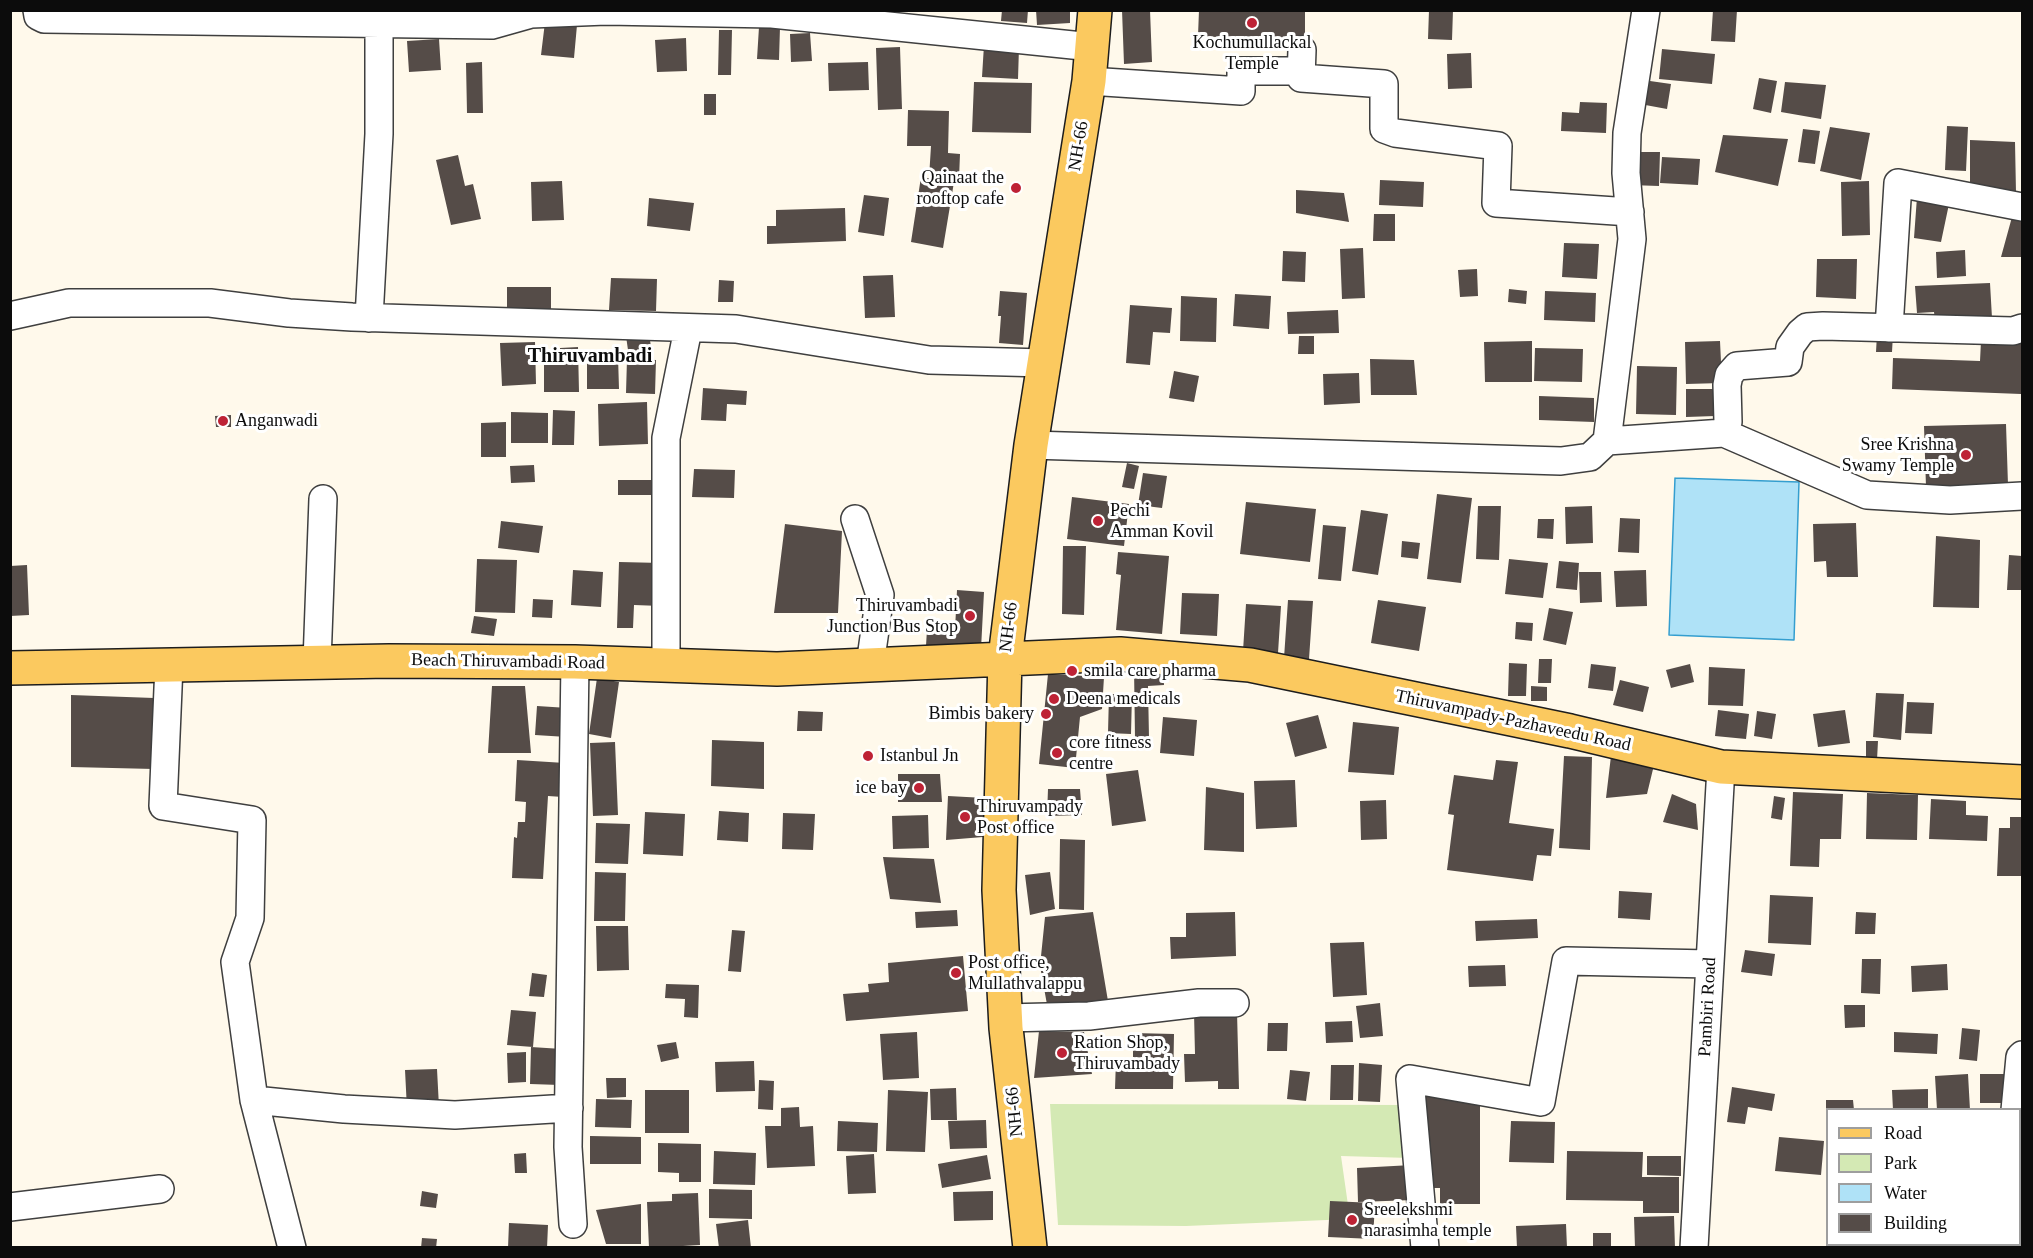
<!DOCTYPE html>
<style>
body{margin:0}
#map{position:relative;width:2033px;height:1258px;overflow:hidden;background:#fff9eb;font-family:"Times New Roman",serif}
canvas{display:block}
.frame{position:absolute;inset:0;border:12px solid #0c0c0c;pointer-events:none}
.legend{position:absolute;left:1826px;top:1108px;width:195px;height:138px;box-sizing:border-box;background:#fff;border:2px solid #9e9e9e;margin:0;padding:8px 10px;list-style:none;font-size:18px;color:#0c0c0c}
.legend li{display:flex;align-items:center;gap:12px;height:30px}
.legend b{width:30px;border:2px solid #9e9e9e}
</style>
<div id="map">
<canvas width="2033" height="1258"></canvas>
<div class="frame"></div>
<ul class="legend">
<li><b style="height:8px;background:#fbc95f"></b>Road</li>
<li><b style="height:16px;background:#d4e9b4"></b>Park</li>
<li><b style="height:16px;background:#afe2f7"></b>Water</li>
<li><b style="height:16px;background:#554c48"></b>Building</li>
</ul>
</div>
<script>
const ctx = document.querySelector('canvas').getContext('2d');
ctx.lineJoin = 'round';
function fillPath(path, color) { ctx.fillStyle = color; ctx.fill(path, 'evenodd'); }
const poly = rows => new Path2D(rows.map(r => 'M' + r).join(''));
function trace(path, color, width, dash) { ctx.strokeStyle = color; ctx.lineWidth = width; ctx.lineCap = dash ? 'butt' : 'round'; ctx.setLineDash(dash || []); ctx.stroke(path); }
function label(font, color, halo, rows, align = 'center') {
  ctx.font = font + ' "Times New Roman",serif'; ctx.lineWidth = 6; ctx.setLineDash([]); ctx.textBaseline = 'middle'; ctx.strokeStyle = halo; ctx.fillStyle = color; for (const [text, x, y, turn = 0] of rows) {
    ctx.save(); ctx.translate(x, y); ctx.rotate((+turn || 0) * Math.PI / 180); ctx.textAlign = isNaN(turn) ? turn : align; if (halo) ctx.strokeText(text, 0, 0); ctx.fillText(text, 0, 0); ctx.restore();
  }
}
const green = poly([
 [1050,1104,1405,1105,1410,1158,1341,1156,1350,1219,1186,1226,1058,1225]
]);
const water = poly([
 [1675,478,1799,482,1794,640,1669,635,1675,478]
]);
const building = poly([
 [1002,10,1028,10,1027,23,1001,21],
 [1036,10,1070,10,1070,23,1037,25],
 [1122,10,1150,10,1152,62,1124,64],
 [1199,10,1305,10,1305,42,1198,36],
 [1429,10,1453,10,1452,40,1428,39],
 [1713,10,1737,10,1735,42,1711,41],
 [545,22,577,25,574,58,541,55],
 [759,27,780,27,779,60,757,59],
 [719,30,732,30,731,75,718,75],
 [810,33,812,61,791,62,790,34],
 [686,38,687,71,657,72,655,40],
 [439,39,441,70,409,72,407,41],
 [984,45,1019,47,1018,79,982,77],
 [900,47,902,109,878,110,876,48],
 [1662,49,1715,54,1712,84,1659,79],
 [1471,53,1472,88,1448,89,1447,54],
 [482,62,483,113,467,113,466,63],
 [868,62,869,90,829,91,828,63],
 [1759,78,1777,81,1771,113,1753,109],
 [1643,80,1671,84,1667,109,1640,104],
 [974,82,1032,83,1031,133,972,132],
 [1785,82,1826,85,1821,119,1781,112],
 [704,94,716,94,716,115,704,115],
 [1580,102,1607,103,1606,133,1561,131,1562,112,1579,113],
 [908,110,949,111,948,153,960,154,959,179,929,178,931,146,907,146],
 [1947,126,1968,127,1966,171,1945,170],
 [1830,127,1870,133,1861,180,1820,171],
 [1803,129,1820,131,1815,164,1798,162],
 [1723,135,1788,139,1778,186,1715,172],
 [1970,140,2015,142,2016,193,1970,189],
 [1630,152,1660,152,1659,186,1630,185],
 [458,155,465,186,473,184,481,219,451,225,436,160],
 [1662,157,1700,159,1698,185,1660,183],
 [921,177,954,182,943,248,911,242],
 [1380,180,1424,182,1423,207,1379,205],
 [562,181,564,220,532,221,531,182],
 [1869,181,1870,235,1842,236,1841,182],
 [1296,190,1344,193,1349,222,1296,213],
 [864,195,889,198,884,236,858,232],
 [1917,197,1949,204,1941,242,1914,238],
 [649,198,694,203,690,231,647,226],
 [845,208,846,241,767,244,767,226,776,226,776,210],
 [1374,214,1395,214,1395,241,1373,241],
 [2012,217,2022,221,2022,257,2001,257],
 [1564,243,1599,244,1597,279,1562,277],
 [1363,248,1365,298,1342,299,1340,249],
 [1965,250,1966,276,1937,278,1936,252],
 [1283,251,1306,252,1305,282,1282,281],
 [1817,259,1857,259,1856,299,1816,297],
 [1477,269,1478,296,1460,297,1458,270],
 [893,275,895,317,865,318,863,276],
 [611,278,657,279,656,311,609,310],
 [719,280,734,281,733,302,718,302],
 [1990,283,1992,318,1935,320,1934,312,1917,313,1915,286],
 [507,287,551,287,551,310,507,309],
 [1509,289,1527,291,1526,304,1508,302],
 [1000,291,1027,293,1023,345,999,343,1001,316,998,316],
 [1545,291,1596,293,1595,322,1544,320],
 [1235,294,1271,296,1269,329,1233,326],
 [1181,296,1217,298,1216,342,1180,341],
 [1130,305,1172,308,1170,333,1153,332,1150,365,1126,363],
 [1338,310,1339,333,1288,334,1287,312],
 [649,333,652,354,629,357,626,336],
 [1877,334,1893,334,1892,352,1876,352],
 [1299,336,1314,336,1314,354,1298,354],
 [1532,341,1532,382,1485,382,1484,342],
 [1720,341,1722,383,1686,384,1685,342],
 [1981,341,2022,343,2021,394,1892,389,1893,358,1980,361],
 [535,342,536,384,502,386,500,343],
 [578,347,579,392,544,392,544,364,560,364,560,348],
 [1535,348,1583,349,1582,382,1534,381],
 [618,356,619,389,587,389,587,357],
 [627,359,656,360,655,394,626,393],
 [1370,359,1414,360,1417,395,1371,395],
 [1637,366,1677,367,1676,415,1636,414],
 [1174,371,1199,376,1194,402,1169,398],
 [1359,373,1360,403,1324,405,1323,374],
 [703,388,747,391,746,405,727,404,726,421,701,420],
 [1686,389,1715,389,1715,416,1686,417],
 [1539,396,1594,398,1594,422,1539,420],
 [647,402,648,444,599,446,598,404],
 [553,410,575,411,574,445,552,445],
 [511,412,548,413,548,443,511,443],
 [231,415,231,427,216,427,215,416],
 [506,422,506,457,481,457,481,423],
 [2006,424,2008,485,1926,487,1924,426],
 [1127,463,1139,466,1134,489,1122,487],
 [534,465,535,482,511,483,510,466],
 [694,469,735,470,734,498,692,497],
 [1143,473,1167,476,1162,508,1138,505],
 [618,480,651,480,651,495,618,495],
 [1437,494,1472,498,1461,583,1427,579],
 [1072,497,1129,504,1124,546,1067,539],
 [1246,502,1316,509,1310,562,1240,554],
 [1478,506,1501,506,1499,560,1476,559],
 [1592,506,1593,543,1566,544,1565,507],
 [1361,510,1388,514,1378,575,1352,571],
 [1620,518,1640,519,1639,553,1618,552],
 [1538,519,1554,519,1553,539,1537,538],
 [501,521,543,526,539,553,498,548],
 [1856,523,1858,577,1827,577,1826,561,1814,562,1813,524],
 [785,524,842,531,838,613,774,613],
 [1323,525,1346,527,1341,581,1318,579],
 [1936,536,1980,540,1979,608,1933,607],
 [1402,541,1420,543,1418,559,1401,557],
 [1063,546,1086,546,1084,615,1062,614],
 [1118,552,1169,556,1162,634,1116,630,1121,575,1116,574],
 [2009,555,2022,556,2022,590,2007,590],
 [477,559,517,560,515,613,475,612],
 [1509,559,1548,563,1543,598,1505,594],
 [1559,561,1579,563,1577,590,1556,588],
 [619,562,662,563,661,606,634,605,633,628,617,628],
 [27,565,29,615,10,616,10,566],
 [573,570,603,572,601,607,571,605],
 [1646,570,1647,606,1616,607,1614,571],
 [1579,572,1601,572,1602,602,1580,603],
 [957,590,984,592,981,649,926,646,927,629,955,630],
 [1182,593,1219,594,1217,636,1180,634],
 [533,599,553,600,552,618,532,617],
 [1288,600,1313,601,1309,659,1284,658],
 [1378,600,1426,607,1419,651,1371,643],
 [1246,604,1281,606,1278,653,1243,651],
 [1549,608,1573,612,1566,645,1543,640],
 [474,616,497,619,494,636,471,633],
 [1516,622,1533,623,1532,641,1515,639],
 [1539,659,1552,659,1551,683,1538,683],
 [1509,663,1527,664,1526,696,1508,696],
 [1591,664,1616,667,1613,691,1588,688],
 [1690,664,1694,682,1671,688,1666,670],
 [1134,667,1163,667,1164,685,1148,686,1149,738,1135,738],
 [1709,667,1745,669,1743,706,1708,705],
 [1048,674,1104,677,1102,709,1080,717,1075,768,1039,764],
 [597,678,619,682,611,738,589,734],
 [1620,680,1649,687,1643,712,1613,705],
 [492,686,525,686,531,753,488,753],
 [1531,686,1547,687,1547,701,1531,701],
 [1876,693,1904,694,1901,740,1873,737],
 [1109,694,1132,694,1131,734,1108,733],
 [71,695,154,698,154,769,71,767],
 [1907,702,1934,703,1932,734,1905,733],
 [537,706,568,708,567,737,535,735],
 [1718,710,1749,714,1746,739,1715,736],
 [1845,710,1850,743,1818,747,1813,714],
 [798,711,823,712,822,731,797,731],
 [1757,711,1776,714,1772,739,1754,736],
 [1318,715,1327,748,1295,757,1286,723],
 [1163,717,1197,720,1194,756,1160,753],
 [1353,722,1399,727,1394,775,1348,772],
 [712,740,764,742,764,789,711,786],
 [1866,741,1878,741,1877,760,1866,759],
 [615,742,618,815,593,816,590,743],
 [1564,756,1592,757,1590,850,1559,848],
 [1611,756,1654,765,1647,794,1606,798],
 [517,760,565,763,563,797,548,796,543,879,512,878,514,837,517,838,518,822,525,822,526,802,515,801],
 [1496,760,1518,762,1509,823,1554,829,1551,856,1537,855,1533,881,1447,870,1454,815,1448,814,1454,775,1493,780],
 [1138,770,1146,821,1112,826,1106,774],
 [898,774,940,774,942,802,898,802],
 [1295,780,1297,827,1256,829,1254,781],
 [1206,787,1244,793,1244,852,1204,850],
 [1048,789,1080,789,1082,815,1047,816],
 [1793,792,1843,794,1841,839,1820,839,1819,867,1790,866],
 [1867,793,1918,795,1917,840,1866,839],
 [1672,794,1696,804,1698,830,1663,822],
 [948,796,985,798,983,837,946,840],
 [1774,796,1785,798,1782,820,1771,818],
 [1931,799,1966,801,1966,815,1988,816,1987,841,1929,839],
 [1386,800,1387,839,1361,840,1360,801],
 [719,811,749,813,748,842,717,840],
 [645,812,685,814,683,856,643,854],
 [783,813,815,814,813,850,782,849],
 [928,815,929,848,893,849,892,816],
 [2010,817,2022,817,2022,876,1997,876,1999,828,2010,828],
 [596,823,630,824,628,864,595,863],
 [1060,839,1085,840,1084,910,1059,909],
 [883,857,934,859,941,903,890,899],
 [595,872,626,873,625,921,594,921],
 [1050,872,1055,909,1030,915,1025,875],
 [1619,891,1652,893,1650,920,1618,918],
 [1770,895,1813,897,1811,945,1768,943],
 [957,910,958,926,916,928,915,912],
 [1093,912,1109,1007,1048,1010,1040,966,1045,917],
 [1235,912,1236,956,1171,959,1170,937,1186,937,1186,913],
 [1856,912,1876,913,1875,934,1855,934],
 [1537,919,1538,938,1476,941,1475,921],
 [596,926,628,926,629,970,597,971],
 [732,930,745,931,741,972,728,971],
 [1364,942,1367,995,1333,997,1330,943],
 [1745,950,1775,954,1772,976,1741,972],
 [963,956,968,1011,846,1021,843,994,869,992,868,984,889,982,888,963],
 [1862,959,1881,959,1880,994,1861,993],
 [1947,964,1948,990,1912,992,1911,966],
 [1505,965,1506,986,1469,987,1468,966],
 [532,973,547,975,544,997,529,996],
 [666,984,699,985,698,1018,684,1017,685,999,665,998],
 [1380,1003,1383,1036,1360,1038,1356,1006],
 [1844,1005,1865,1005,1865,1027,1845,1028],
 [511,1010,536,1012,533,1047,507,1045],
 [1237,1012,1239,1089,1218,1089,1218,1081,1185,1082,1184,1054,1195,1054,1194,1013],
 [1352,1021,1353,1042,1326,1043,1325,1022],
 [1268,1023,1288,1023,1287,1051,1267,1051],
 [1962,1028,1980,1030,1977,1061,1959,1059],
 [1039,1031,1084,1032,1092,1074,1034,1078],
 [917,1032,919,1078,883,1080,880,1034],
 [1894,1032,1938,1034,1937,1054,1894,1052],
 [1133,1033,1174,1034,1173,1089,1115,1089,1116,1059,1133,1059],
 [676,1042,679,1058,661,1062,657,1045],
 [531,1047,562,1049,560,1085,530,1084],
 [526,1052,526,1082,508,1083,507,1053],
 [754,1061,755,1091,716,1092,715,1062],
 [1359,1063,1382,1065,1380,1102,1358,1101],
 [1331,1065,1354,1065,1353,1100,1330,1100],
 [437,1069,439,1107,407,1109,405,1070],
 [1290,1070,1310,1072,1306,1101,1287,1099],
 [1968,1074,1970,1110,1937,1110,1935,1076],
 [1980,1074,2014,1074,2014,1103,1980,1103],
 [606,1078,626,1078,626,1097,607,1098],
 [759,1080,774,1081,773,1110,758,1109],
 [1732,1087,1775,1094,1772,1111,1748,1107,1745,1124,1727,1122],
 [956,1088,957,1120,931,1120,930,1089],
 [1928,1089,1928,1110,1893,1110,1892,1090],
 [645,1090,689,1090,689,1133,645,1133],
 [888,1090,928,1092,925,1152,886,1151],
 [1424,1097,1480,1097,1480,1204,1440,1204,1440,1188,1424,1188],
 [596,1099,632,1100,631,1128,595,1127],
 [1826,1100,1853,1100,1854,1110,1826,1110],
 [799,1107,800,1127,813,1126,815,1166,767,1168,765,1126,781,1126,781,1108],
 [986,1120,987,1148,950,1149,948,1121],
 [838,1121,878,1123,877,1152,837,1151],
 [1511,1121,1555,1122,1554,1163,1509,1162],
 [590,1136,641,1137,641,1164,590,1164],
 [1779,1137,1824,1141,1821,1175,1775,1171],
 [658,1143,701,1144,701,1182,679,1182,679,1173,658,1172],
 [714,1151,756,1153,755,1185,713,1184],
 [1567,1151,1643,1152,1642,1177,1679,1177,1679,1213,1643,1213,1643,1201,1566,1200],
 [526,1153,527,1173,515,1173,514,1154],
 [874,1154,876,1193,848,1194,846,1156],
 [987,1155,991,1179,942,1188,938,1164],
 [1647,1156,1681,1156,1681,1176,1647,1175],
 [1412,1165,1413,1200,1358,1202,1357,1168],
 [709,1189,752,1190,752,1219,709,1218],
 [422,1191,438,1194,436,1208,420,1206],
 [993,1191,993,1220,954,1221,953,1192],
 [698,1193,700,1245,649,1248,647,1202,672,1201,672,1194],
 [1330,1201,1375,1203,1373,1239,1328,1237],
 [641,1204,641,1244,606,1244,596,1210],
 [1674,1216,1675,1248,1635,1248,1634,1217],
 [748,1220,751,1248,719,1248,716,1224],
 [509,1223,548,1225,547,1248,508,1248],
 [1566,1224,1567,1248,1517,1248,1516,1226],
 [1593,1233,1611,1233,1611,1248,1593,1248],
 [422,1238,437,1239,436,1248,421,1248]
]);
const minor = poly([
 [37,10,38,16,44,19,492,25,531,14,606,11,772,14,1092,47],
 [1302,50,1301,78,1384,84,1384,129,1395,133,1498,146,1496,203,1630,212],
 [1089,81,1241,91,1241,71,1301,71],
 [10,316,69,303,210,303,289,313,352,317,736,329,929,360,1045,363],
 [369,318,379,134,379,24],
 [1889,328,1898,183,2022,207],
 [1724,433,1867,495,1950,500,2022,496],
 [1607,441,1632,239,1626,173,1627,133,1646,10],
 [1031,445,1561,461,1590,457,1607,441,1724,433,1728,422,1727,385,1729,375,1737,366,1788,362,1790,347,1800,333,1807,327,1823,326,2013,331,2022,328],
 [855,519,880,595,870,665],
 [317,662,323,499],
 [169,665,163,806,252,820,250,918,235,962,254,1100,292,1248],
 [666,665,666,438,688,329],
 [1005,1018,1089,1016,1199,1003,1235,1003],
 [254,1100,344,1109,455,1115,569,1108],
 [2015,1110,2020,1057,2022,1055],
 [10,1207,160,1189],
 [573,1224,568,1147,575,662],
 [1425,1248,1410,1079,1541,1102,1566,961,1710,964],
 [1694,1248,1721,767],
 [2007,1248,2007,1244]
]);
const major = poly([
 [10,668,389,661,575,662,777,669,1120,654,1250,665,1570,731,1721,767,2022,782],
 [1030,1248,1006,1028,999,890,1005,658,1031,445,1089,81,1095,10]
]);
const markers = [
 [1252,23,6,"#be2235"],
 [1016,188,6,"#be2235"],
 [223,421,6,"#be2235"],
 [1966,455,6,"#be2235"],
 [1098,521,6,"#be2235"],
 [970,616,6,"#be2235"],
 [1072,671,6,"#be2235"],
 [1054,699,6,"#be2235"],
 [1046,714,6,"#be2235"],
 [1057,753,6,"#be2235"],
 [868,756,6,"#be2235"],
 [919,788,6,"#be2235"],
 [965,817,6,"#be2235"],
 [956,973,6,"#be2235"],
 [1062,1053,6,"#be2235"],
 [1352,1220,6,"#be2235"]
];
const poiNames = [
 ["Kochumullackal",1252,43,"center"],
 ["Temple",1252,64,"center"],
 ["Qainaat the",1004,178,"right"],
 ["rooftop cafe",1004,199,"right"],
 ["Anganwadi",235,421],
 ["Sree Krishna",1954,445,"right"],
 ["Swamy Temple",1954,466,"right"],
 ["Pechi",1110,511],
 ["Amman Kovil",1110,532],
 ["Thiruvambadi",958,606,"right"],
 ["Junction Bus Stop",958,627,"right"],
 ["smila care pharma",1084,671],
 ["Deena medicals",1066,699],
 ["Bimbis bakery",1034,714,"right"],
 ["core fitness",1069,743],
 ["centre",1069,764],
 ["Istanbul Jn",880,756],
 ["ice bay",907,788,"right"],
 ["Thiruvampady",977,807],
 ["Post office",977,828],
 ["Post office,",968,963],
 ["Mullathvalappu",968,984],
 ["Ration Shop,",1074,1043],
 ["Thiruvambady",1074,1064],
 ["Sreelekshmi",1364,1210],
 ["narasimha temple",1364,1231]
];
const streetNames = [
 ["NH-66",1079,146,-81],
 ["NH-66",1009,627,-83],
 ["Beach Thiruvambadi Road",508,662,1],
 ["Thiruvampady-Pazhaveedu Road",1513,721,12],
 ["Pambiri Road",1708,1007,-87],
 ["NH-66",1015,1112,-96]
];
const neighbourhoodNames = [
 ["Thiruvambadi",590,357]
];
fillPath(green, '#d4e9b4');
fillPath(water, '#afe2f7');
trace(water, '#349ecf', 1.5);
fillPath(building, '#554c48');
trace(minor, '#3f3f3f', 30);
trace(major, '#1d1d1d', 36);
trace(minor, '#fff', 27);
trace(major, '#fbc95f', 33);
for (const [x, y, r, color] of markers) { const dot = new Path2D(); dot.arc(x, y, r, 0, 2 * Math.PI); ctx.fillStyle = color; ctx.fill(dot); trace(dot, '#fff', 2); }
label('18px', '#0c0c0c', '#fff', poiNames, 'left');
label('18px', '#0c0c0c', '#fff', streetNames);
label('bold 20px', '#0c0c0c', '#fff', neighbourhoodNames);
</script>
